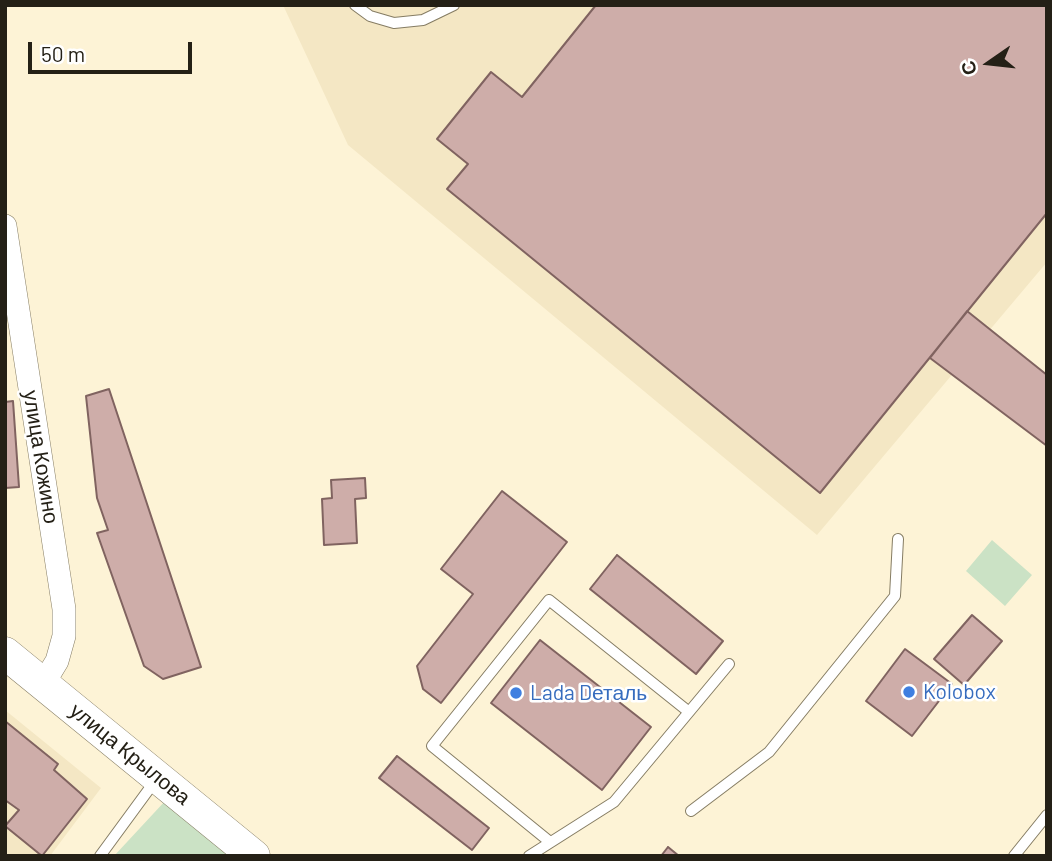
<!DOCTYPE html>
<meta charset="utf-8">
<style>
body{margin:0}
#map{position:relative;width:1052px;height:861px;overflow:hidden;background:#fdf3d6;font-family:Barlow,sans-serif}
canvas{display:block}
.frame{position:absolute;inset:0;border:7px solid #242016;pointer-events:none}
.north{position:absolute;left:954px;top:28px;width:70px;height:70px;-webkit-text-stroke:5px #fff;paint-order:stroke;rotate:256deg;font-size:19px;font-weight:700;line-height:28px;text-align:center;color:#242016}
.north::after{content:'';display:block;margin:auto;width:24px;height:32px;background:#242016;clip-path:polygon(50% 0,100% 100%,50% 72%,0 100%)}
.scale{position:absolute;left:28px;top:42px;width:164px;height:32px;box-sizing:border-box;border:4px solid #242016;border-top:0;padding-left:9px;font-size:21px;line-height:24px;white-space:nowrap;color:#242016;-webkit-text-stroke:5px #fff;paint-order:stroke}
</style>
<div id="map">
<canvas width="1052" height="861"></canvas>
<div class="frame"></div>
<div class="north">С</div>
<div class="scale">50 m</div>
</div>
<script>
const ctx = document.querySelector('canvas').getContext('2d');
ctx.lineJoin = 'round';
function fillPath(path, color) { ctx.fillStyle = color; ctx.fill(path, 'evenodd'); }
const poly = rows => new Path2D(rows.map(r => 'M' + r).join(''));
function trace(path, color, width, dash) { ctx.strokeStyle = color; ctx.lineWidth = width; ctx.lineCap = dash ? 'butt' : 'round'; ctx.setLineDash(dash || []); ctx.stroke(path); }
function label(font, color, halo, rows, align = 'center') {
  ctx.font = font + ' Barlow,sans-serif'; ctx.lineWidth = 5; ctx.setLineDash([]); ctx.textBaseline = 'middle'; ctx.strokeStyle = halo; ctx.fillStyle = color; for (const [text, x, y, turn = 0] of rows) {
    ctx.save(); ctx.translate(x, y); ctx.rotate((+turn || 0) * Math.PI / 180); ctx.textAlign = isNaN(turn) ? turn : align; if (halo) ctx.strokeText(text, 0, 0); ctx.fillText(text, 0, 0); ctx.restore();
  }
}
const built = poly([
 [283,5,1047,5,1047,262,817,535,348,145],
 [5,710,101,788,50,856,5,856]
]);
const green = poly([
 [992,540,1032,575,1005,606,966,571],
 [166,800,233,856,114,856]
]);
const building = poly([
 [596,5,1047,5,1047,213,820,493,447,189,468,164,437,139,491,72,522,97,596,5],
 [967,311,1047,375,1047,446,930,358,967,311],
 [109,389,201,667,163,679,144,666,97,533,108,530,97,498,86,396,109,389],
 [13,401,19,487,5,488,5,402,13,401],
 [365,478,366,498,355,499,357,543,324,545,322,499,332,498,331,480,365,478],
 [502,491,567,542,441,703,423,689,417,666,473,594,441,569,502,491],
 [617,555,723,641,696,674,590,589,617,555],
 [972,615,1002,641,964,685,934,659,972,615],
 [540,640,651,727,602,790,491,703,540,640],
 [905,649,952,684,912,736,866,701,905,649],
 [5,721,58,764,54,770,87,799,42,856,5,826,19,810,5,800,5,721],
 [397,756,489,828,472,850,379,778,397,756],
 [668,847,679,856,661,856,668,847]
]);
const service = poly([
 [355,5,370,16,394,23,423,20,454,5],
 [691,811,769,752,895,596,898,539],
 [550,842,432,746,549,600,689,712],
 [100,856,155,781],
 [529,856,614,802,729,664],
 [1014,856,1047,815]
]);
const minor = poly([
 [5,226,64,609,64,636,57,661,43,684]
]);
const secondary = poly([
 [5,653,254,856]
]);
const markers = [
 [909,692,7,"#3f7fe0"],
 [516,693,7,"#3f7fe0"]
];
const streetNames = [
 ["улица Кожино",41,457,81],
 ["улица Крылова",130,754,39]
];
const shopNames = [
 ["Kolobox",923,692],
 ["Lada Dеталь",530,693]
];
fillPath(built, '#f4e7c4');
fillPath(green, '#cbe2c5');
fillPath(building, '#ceada9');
trace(building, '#806360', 2);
trace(service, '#857c63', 12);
trace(minor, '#857c63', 24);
trace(secondary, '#857c63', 33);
trace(service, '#fff', 10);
trace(minor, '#fff', 23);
trace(secondary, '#fff', 32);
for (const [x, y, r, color] of markers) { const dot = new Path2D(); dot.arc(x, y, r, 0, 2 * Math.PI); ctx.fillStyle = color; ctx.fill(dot); trace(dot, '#fff', 2.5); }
label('21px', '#242016', '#fff', streetNames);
label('21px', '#366cbe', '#fff', shopNames, 'left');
</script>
